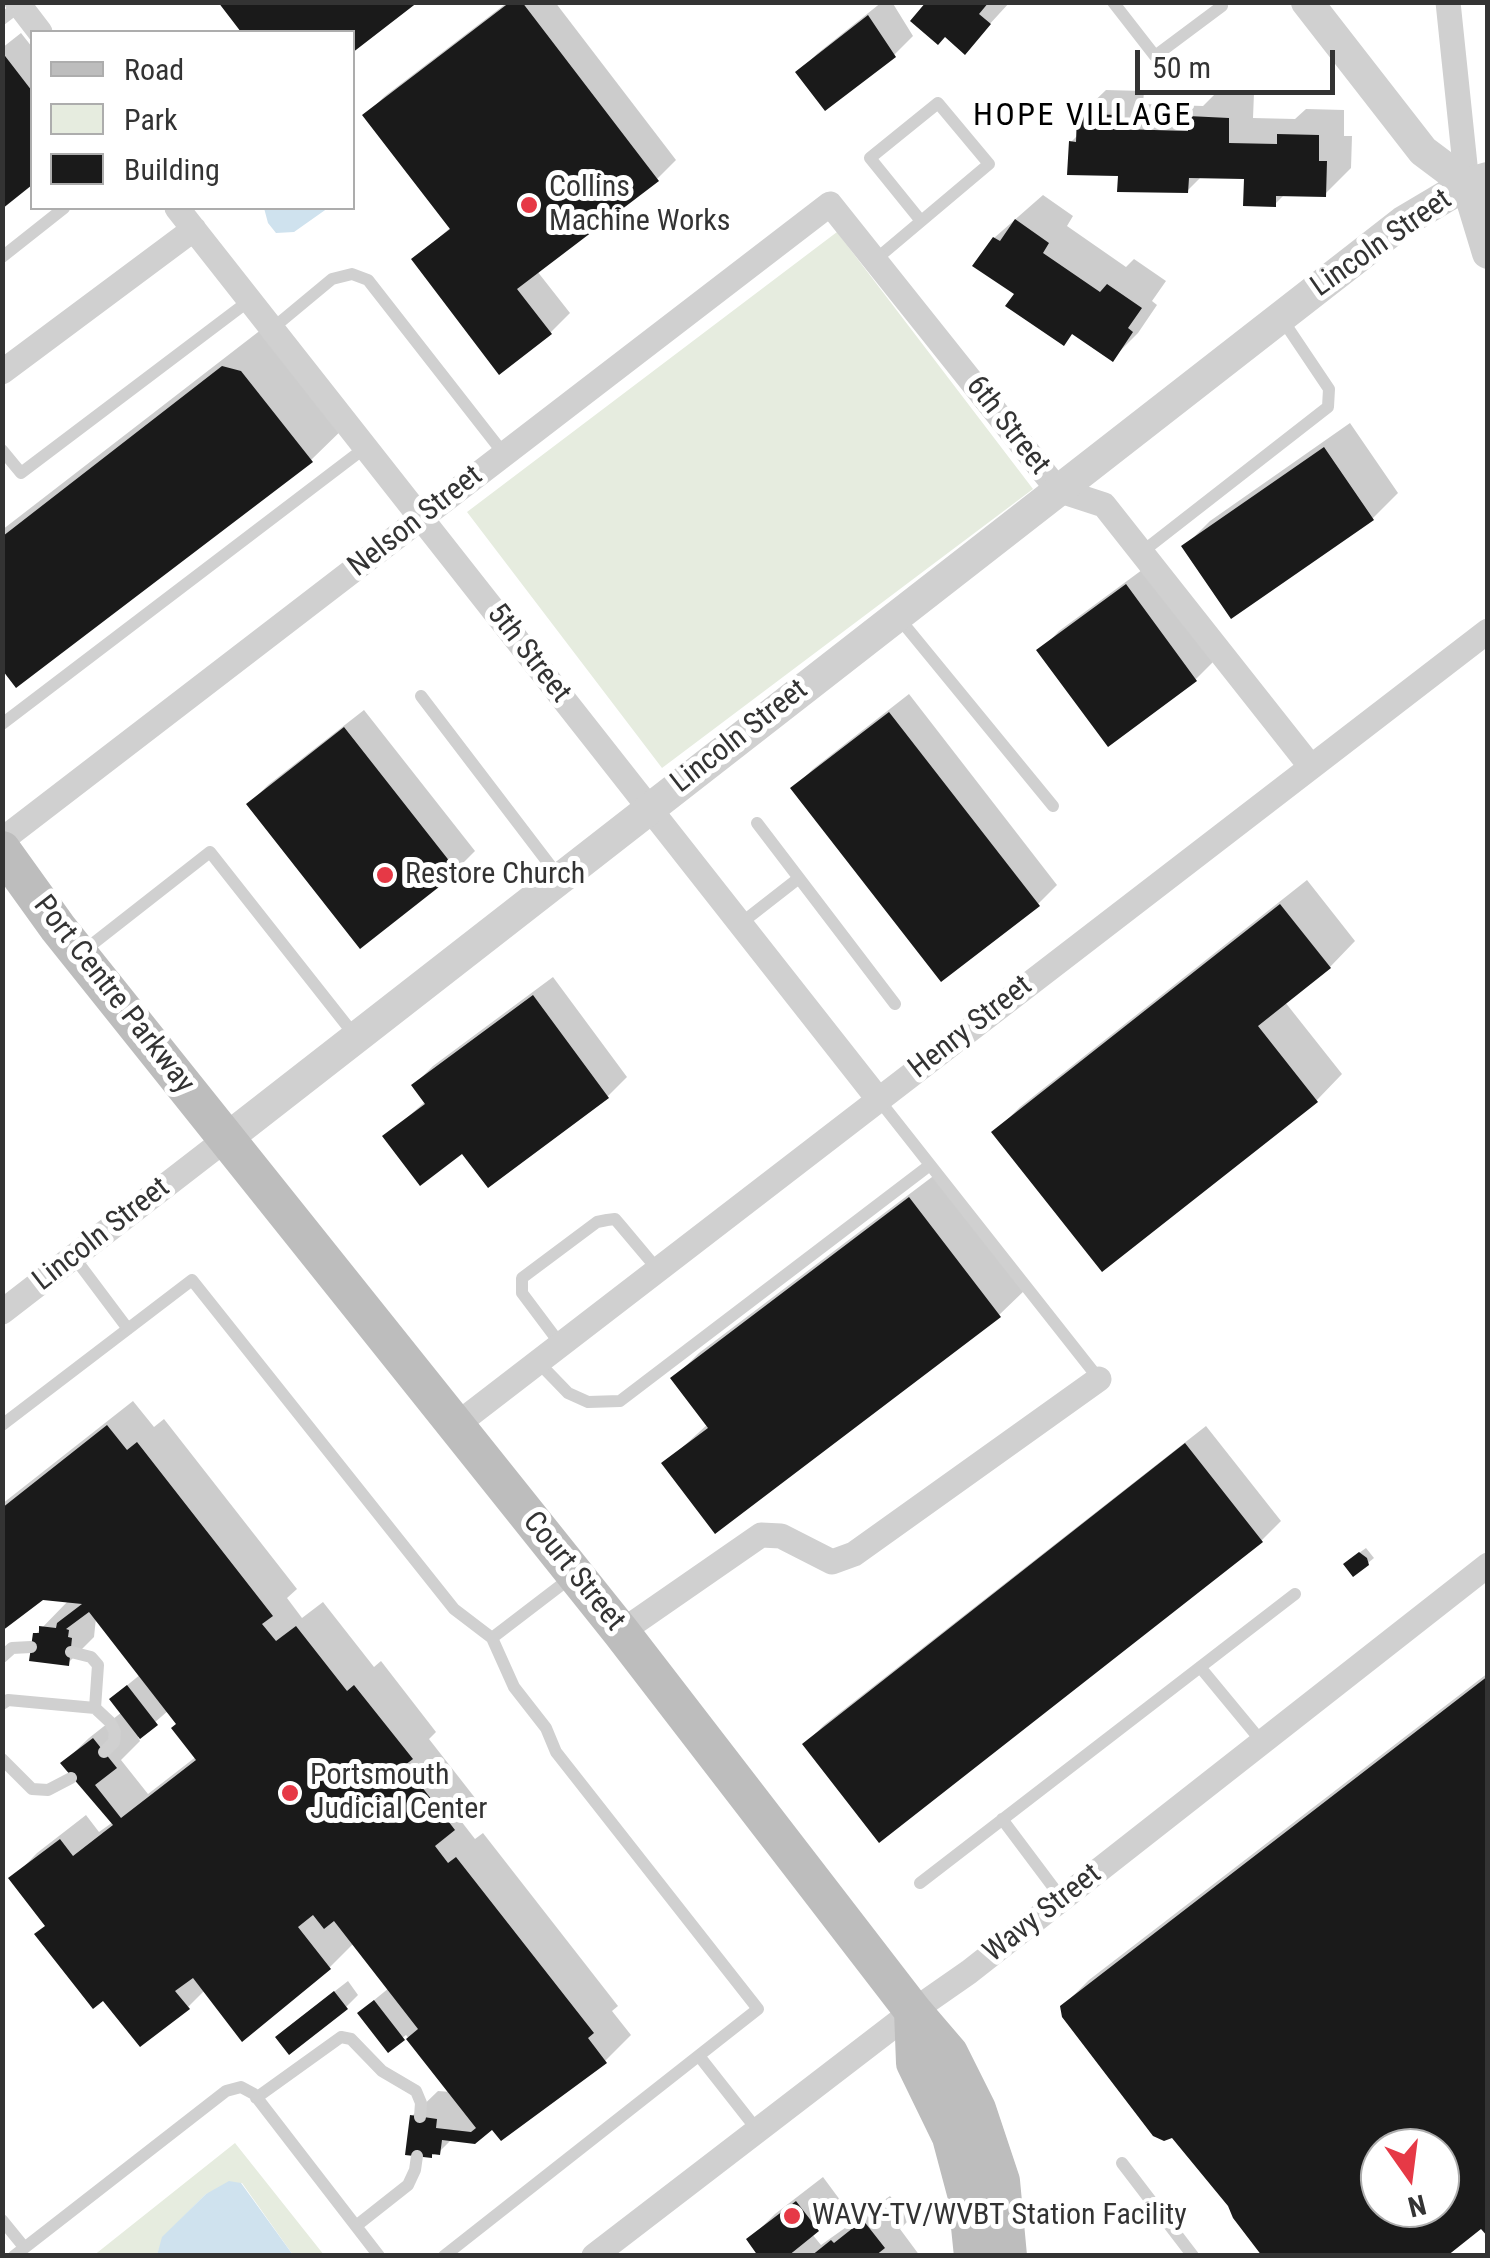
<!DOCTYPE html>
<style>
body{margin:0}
#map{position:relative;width:1490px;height:2258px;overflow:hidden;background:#fff;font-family:"Roboto Condensed",sans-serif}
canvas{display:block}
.frame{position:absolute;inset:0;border:5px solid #333;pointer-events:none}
.legend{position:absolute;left:30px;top:30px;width:325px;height:180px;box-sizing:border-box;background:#fff;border:2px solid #adadad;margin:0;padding:12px 18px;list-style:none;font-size:30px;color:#333}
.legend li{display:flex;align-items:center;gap:20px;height:50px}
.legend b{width:50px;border:2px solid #adadad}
.north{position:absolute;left:1360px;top:2128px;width:100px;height:100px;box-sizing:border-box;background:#fff;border:2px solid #adadad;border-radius:50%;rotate:166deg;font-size:28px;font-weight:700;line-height:40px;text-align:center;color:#333}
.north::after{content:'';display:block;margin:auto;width:35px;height:45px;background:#e63946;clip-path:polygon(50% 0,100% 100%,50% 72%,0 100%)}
.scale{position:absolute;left:1135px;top:50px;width:200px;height:45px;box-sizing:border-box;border:5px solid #333;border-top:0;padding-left:12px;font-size:30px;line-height:35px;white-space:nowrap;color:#333;-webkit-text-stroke:8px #fff;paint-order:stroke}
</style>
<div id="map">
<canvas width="1490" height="2258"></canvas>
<div class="frame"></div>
<ul class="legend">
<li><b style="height:12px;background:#bdbdbd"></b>Road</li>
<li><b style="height:28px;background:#e6ecdf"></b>Park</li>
<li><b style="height:28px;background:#1a1a1a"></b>Building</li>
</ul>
<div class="north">N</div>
<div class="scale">50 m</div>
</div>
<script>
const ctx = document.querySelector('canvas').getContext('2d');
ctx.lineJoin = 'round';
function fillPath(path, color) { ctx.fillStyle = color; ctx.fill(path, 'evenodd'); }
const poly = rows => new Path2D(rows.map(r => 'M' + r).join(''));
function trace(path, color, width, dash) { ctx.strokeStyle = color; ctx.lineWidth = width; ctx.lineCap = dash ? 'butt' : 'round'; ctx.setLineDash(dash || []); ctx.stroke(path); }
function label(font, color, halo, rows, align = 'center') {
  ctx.font = font + ' "Roboto Condensed",sans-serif'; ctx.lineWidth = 10; ctx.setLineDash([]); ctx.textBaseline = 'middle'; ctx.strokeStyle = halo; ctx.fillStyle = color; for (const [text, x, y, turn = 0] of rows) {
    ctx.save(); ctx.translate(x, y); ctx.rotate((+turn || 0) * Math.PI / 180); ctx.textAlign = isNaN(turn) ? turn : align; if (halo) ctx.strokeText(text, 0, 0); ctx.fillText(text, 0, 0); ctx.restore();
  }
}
const green = poly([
 [837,232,1033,489,662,768,467,512],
 [235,2143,324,2255,293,2255,242,2183,206,2194,163,2237,157,2255,93,2256]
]);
const water = poly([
 [264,208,328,208,294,232,276,233,268,223],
 [229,2181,241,2183,293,2255,157,2255,162,2237,206,2194]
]);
const shadow = poly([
 [221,2,413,2,352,32,244,32],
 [508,2,555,2,676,160,657,179,537,271,570,313,550,333,414,260,451,227,365,115,385,96],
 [882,2,892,2,913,36,894,55,798,72,818,53],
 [930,2,1010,2,965,51],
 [21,33,32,47,32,181,2,205,2,48],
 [1106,90,1144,91,1143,104,1203,106,1217,92,1254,93,1253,118,1295,119,1306,109,1344,110,1344,136,1352,136,1351,168,1325,194,1286,193,1275,204,1246,177,1202,176,1187,191,1120,174,1071,142,1079,134,1080,115],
 [1043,195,1073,216,1067,226,1126,267,1134,259,1166,281,1152,301,1157,305,1138,333,1112,359,1074,332,1064,343,1017,294,994,238],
 [262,329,349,423,311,460,17,685,2,667,2,530],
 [1350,423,1398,493,1373,518,1232,616,1184,547,1210,521],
 [1146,567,1215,660,1196,679,1040,651,1059,631],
 [909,694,1057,885,1038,904,794,788,813,769],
 [364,710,475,851,456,870,249,804,268,785],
 [1307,880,1355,941,1330,967,1285,1002,1342,1074,1317,1100,1103,1269,994,1133,1020,1107],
 [553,977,627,1077,608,1096,488,1185,463,1151,386,1136,426,1101,414,1085,433,1066],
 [936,1174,1025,1290,999,1315,664,1464,708,1424,673,1379,699,1353],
 [133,1401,154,1427,164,1419,297,1589,287,1598,302,1618,323,1602,374,1667,381,1661,436,1732,429,1739,479,1803,461,1821,475,1839,483,1833,618,2006,612,2011,631,2035,605,2061,493,2127,453,2138,439,2152,431,2156,412,2116,438,2091,451,2092,406,2035,388,2049,373,2001,389,1988,354,1943,330,1967,243,2038,205,1990,188,2007,47,1925,12,1879,37,1853,86,1815,99,1832,113,1822,63,1763,89,1738,122,1712,125,1687,141,1674,96,1618,94,1637,68,1663,36,1634,69,1600,42,1597,2,1628,2,1504],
 [169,1710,197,1756,148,1794,121,1760,140,1741,138,1737],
 [1206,1426,1281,1521,1262,1540,880,1840,805,1744,824,1725],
 [1366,1548,1374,1558,1368,1563,1352,1558],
 [1488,1673,1488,2233,1482,2226,1230,2204,1063,2006,1089,1980],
 [1380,2148,1440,2148,1440,2208,1380,2208],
 [348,1981,358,1995,346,2007,291,2025],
 [823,2177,843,2204,812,2234,821,2245,890,2196,909,2220,900,2229,920,2256,762,2256,749,2240,775,2214]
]);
const building = poly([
 [218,2,418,2,352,53,352,32,241,32],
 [510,2,522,2,659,181,517,289,552,334,499,375,411,259,450,229,362,115],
 [926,2,989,2,979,14,991,24,965,55,945,37,938,45,910,21],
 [868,15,896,57,825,111,795,72],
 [2,52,32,91,32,185,2,209],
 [1077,114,1119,115,1119,129,1188,131,1188,116,1229,118,1229,143,1277,144,1277,134,1319,135,1319,161,1327,161,1326,197,1276,196,1276,207,1243,206,1244,179,1189,178,1188,193,1117,192,1118,176,1067,175,1069,141,1076,142],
 [1015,219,1049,243,1043,253,1100,292,1107,284,1142,308,1128,328,1133,332,1113,362,1072,334,1064,346,1005,306,1014,294,972,266,993,237,1000,241],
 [222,366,241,371,313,462,16,688,3,671,3,536],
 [1324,447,1374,520,1231,619,1181,546],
 [1126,584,1197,681,1108,747,1036,650],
 [889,712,1040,906,941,982,790,788],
 [344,727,458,872,360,949,246,804],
 [1280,904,1331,968,1258,1026,1318,1102,1102,1272,991,1132],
 [533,995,609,1098,488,1188,462,1154,420,1186,382,1136,425,1104,411,1085],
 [909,1197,1001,1317,715,1534,661,1463,708,1428,670,1378],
 [107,1425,127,1450,137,1442,273,1616,262,1624,276,1641,296,1626,347,1691,354,1685,413,1759,405,1765,455,1830,435,1846,448,1863,456,1857,594,2033,588,2038,607,2063,501,2141,492,2130,475,2144,442,2140,440,2155,432,2154,432,2158,405,2155,410,2115,437,2119,436,2128,471,2132,476,2128,406,2039,418,2029,334,1921,324,1929,313,1915,298,1927,331,1969,242,2042,193,1978,175,1991,190,2009,140,2047,103,2001,93,2009,34,1934,45,1926,8,1878,60,1839,73,1856,113,1825,60,1763,93,1738,117,1768,95,1785,121,1818,196,1760,171,1728,176,1724,89,1612,66,1629,69,1630,68,1637,72,1638,69,1666,29,1661,33,1633,39,1633,39,1626,56,1628,57,1623,82,1604,43,1600,2,1631,2,1508],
 [1185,1443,1263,1542,879,1843,802,1744],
 [1359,1552,1367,1558,1369,1565,1353,1577,1343,1564],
 [1488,1676,1488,2237,1481,2229,1447,2256,1262,2256,1233,2218,1228,2206,1172,2138,1164,2141,1153,2136,1062,2017,1060,2006],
 [1380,2148,1440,2148,1440,2208,1380,2208],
 [127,1685,158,1725,140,1739,109,1699],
 [334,1991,348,2009,289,2055,275,2037],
 [374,2000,405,2040,388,2053,357,2013],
 [796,2201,819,2231,788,2256,758,2256,746,2239],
 [863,2220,885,2248,875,2256,811,2256,831,2240,834,2243]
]);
const service = poly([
 [1113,2,1155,56,1222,6,1219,2],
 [2,19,19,6],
 [2,257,64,208],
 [875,260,989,164,938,103,870,158,921,221],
 [273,328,332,279,352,274,368,280,504,454],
 [2,450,21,473,250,300],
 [1142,552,1328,407,1329,389,1282,319],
 [898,617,1053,806],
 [421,696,559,877],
 [2,724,366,447],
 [757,823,895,1004],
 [740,924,799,878],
 [81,953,210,852,356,1037],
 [879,1100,1099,1379],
 [74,1257,128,1329],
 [561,1345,522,1293,522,1278,597,1222,607,1220,615,1219,621,1226,658,1270],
 [538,1362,568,1393,588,1402,620,1401,930,1165],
 [2,1425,192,1280,454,1609,492,1638,514,1687,546,1728,556,1752,758,2009,444,2256],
 [492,1638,573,1576],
 [71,1652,91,1657,98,1665,95,1708],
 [2,1657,12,1648,31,1647],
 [1200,1667,1262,1742],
 [2,1704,8,1700,95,1708,110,1722,115,1732,114,1742,104,1752],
 [2,1759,32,1789,48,1790,71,1778],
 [1002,1819,1062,1899],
 [920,1883,1295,1594],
 [699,2056,758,2131],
 [256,2098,341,2037,351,2039,382,2071,416,2091,421,2103,420,2117],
 [1122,2163,1193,2256],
 [2,2220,24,2247],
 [356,2226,408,2185,415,2170,417,2156],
 [14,2256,226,2091,241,2087,254,2094,379,2256]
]);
const minor = poly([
 [17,2,40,32],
 [1448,2,1467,184],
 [177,208,879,1100],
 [2,372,194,229],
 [2,840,830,204,1058,490,1104,505,1311,767],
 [2,1312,226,1139],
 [455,1426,1488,631],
 [621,1632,761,1535,781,1536,832,1562,854,1554,1099,1379],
 [594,2256,913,2011,969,1972,1488,1565]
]);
const tertiary = poly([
 [1307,2,1423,151,1467,184,1488,253],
 [226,1139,1403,222,1467,184,1488,178]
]);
const secondary = poly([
 [2,850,58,928,621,1632,913,2011,949,2053,977,2109,1001,2181,1008,2256],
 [913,2011,915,2063,951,2137,967,2197,973,2256]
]);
const markers = [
 [529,205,10,"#e63946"],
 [385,875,10,"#e63946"],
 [290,1793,10,"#e63946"],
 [792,2216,10,"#e63946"]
];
const poiNames = [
 ["Collins",549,188],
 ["Machine Works",549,222],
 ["Restore Church",405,875],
 ["Portsmouth",310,1776],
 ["Judicial Center",310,1810],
 ["WAVY-TV/WVBT Station Facility",812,2216]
];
const streetNames = [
 ["Lincoln Street",1382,244,-35],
 ["6th Street",1007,426,52],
 ["Nelson Street",416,522,-38],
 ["5th Street",528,654,52],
 ["Lincoln Street",740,737,-38],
 ["Port Centre Parkway",113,995,52],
 ["Henry Street",971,1028,-38],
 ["Lincoln Street",102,1235,-38],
 ["Court Street",573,1572,51],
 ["Wavy Street",1043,1914,-38]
];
const neighbourhoodNames = [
 ["HOPE VILLAGE",1083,117]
];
fillPath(green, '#e6ecdf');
fillPath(water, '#cfe2ee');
fillPath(shadow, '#0003');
fillPath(building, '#1a1a1a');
trace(service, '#d0d0d0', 12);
trace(minor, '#d0d0d0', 25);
trace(tertiary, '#d0d0d0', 32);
trace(secondary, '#bdbdbd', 38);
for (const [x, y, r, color] of markers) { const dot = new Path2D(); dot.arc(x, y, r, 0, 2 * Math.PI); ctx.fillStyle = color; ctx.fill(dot); trace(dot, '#fff', 4); }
label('30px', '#333', '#fff', poiNames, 'left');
label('30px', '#333', '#fff', streetNames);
ctx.letterSpacing = '2.5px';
label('32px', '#000', '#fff', neighbourhoodNames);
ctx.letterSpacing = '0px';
</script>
